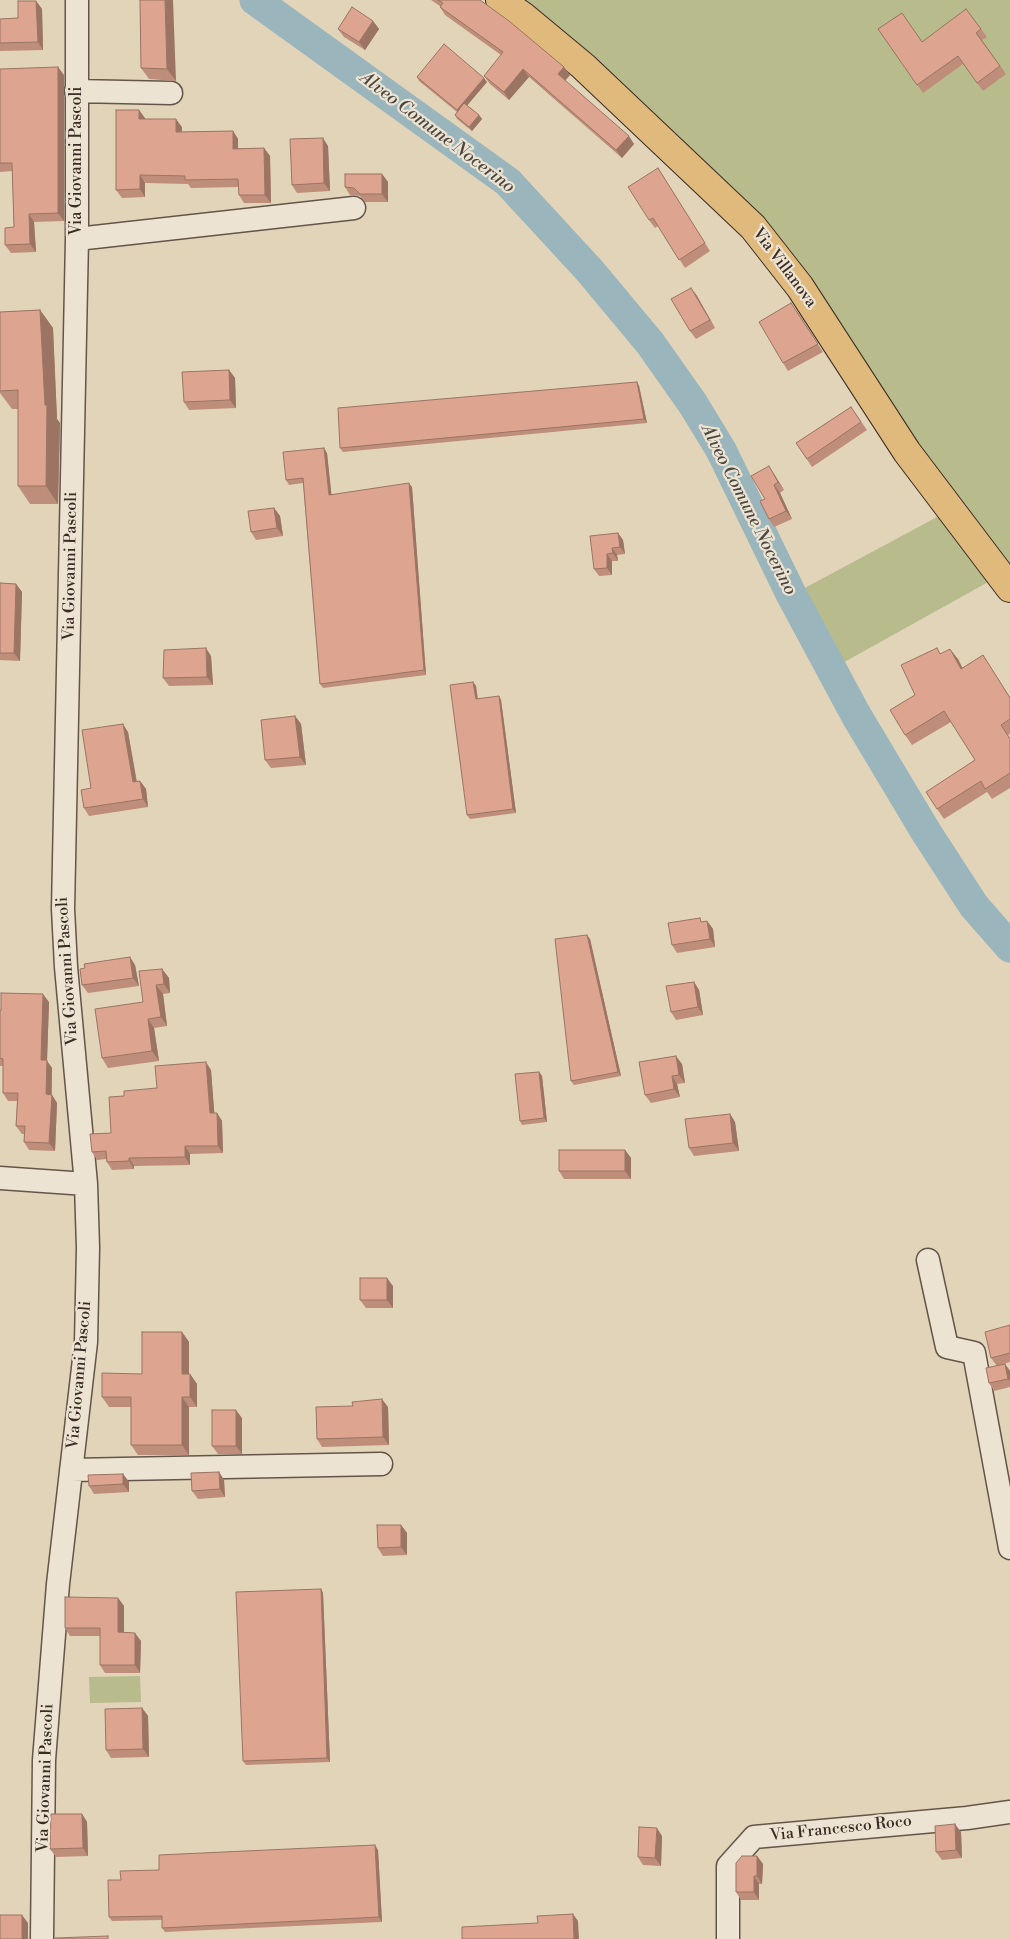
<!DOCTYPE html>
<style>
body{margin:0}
canvas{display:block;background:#e1d4b9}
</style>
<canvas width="1010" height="1939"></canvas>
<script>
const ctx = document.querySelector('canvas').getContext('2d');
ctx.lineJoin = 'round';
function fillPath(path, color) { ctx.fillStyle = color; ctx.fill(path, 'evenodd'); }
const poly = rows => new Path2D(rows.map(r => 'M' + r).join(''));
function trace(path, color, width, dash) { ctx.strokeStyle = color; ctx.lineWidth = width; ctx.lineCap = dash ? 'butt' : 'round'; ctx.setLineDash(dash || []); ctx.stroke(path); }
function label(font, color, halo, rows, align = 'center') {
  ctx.font = font + ' "Libre Bodoni",serif'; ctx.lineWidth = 4.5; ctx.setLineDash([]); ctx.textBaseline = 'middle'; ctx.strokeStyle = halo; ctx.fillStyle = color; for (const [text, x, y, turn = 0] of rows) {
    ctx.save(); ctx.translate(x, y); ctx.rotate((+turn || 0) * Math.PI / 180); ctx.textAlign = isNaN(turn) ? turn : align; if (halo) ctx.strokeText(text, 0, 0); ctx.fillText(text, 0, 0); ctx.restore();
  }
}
const green = poly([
 [514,0,1010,0,1010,570,914,444,808,281],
 [939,516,990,581,839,665,801,590],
 [140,1676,141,1702,90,1703,89,1677]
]);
const river = poly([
 [255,0,508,182,590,271,650,343,693,404,721,450,791,594,856,715,926,832,974,906,1010,947]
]);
const minor = poly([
 [76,91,171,93],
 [77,239,354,208],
 [0,1178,86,1184],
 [928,1260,947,1347,974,1353,1010,1548],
 [71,1470,381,1464],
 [42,1939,44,1760,58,1584,86,1342,88,1248,86,1184,66,967,63,909,77,239,77,0],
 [728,1939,728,1866,754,1837,967,1818,1010,1812]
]);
const major = poly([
 [500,0,524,17,583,66,753,227,800,287,907,452,1010,588]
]);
const wall = poly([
 [140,0,176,81,149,79,141,68],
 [431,0,480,0,570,75,565,81,634,144,622,158,529,77,509,100,490,84,484,76,501,55,445,15,440,7,440,6],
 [36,1,42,9,43,50,0,51,0,19,18,18],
 [966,9,987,37,982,40,1006,74,983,91,963,64,923,93,878,29,922,42],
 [373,21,379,29,365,50,344,37,338,29],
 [0,69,64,75,64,221,34,222,36,252,11,253,5,245,14,227,12,171,0,172],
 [417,77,487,82,467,105,479,115,482,119,472,131,457,119,455,115,457,112,419,81],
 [139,110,145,119,182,127,182,132,233,131,238,139,238,148,264,148,270,156,271,203,244,203,239,195,239,187,191,188,188,184,145,183,145,197,122,198,116,190],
 [328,146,330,191,297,193,292,185],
 [658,168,710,251,685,268,658,226,655,228,649,220],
 [382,174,388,182,388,202,365,202,360,196,350,195,345,187],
 [691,288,697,296,715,328,696,339,690,331],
 [40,310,53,328,57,419,60,423,58,504,30,504,18,486,18,409,12,409,0,393,0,312],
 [797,311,823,352,788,371,783,363],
 [229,370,235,378,236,408,189,410,184,402],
 [637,382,639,386,647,423,343,452,340,448],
 [851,407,867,430,812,467,796,443],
 [327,453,331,495,412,487,426,675,323,688,320,684,303,483,289,485,286,480],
 [774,474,784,490,780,493,792,519,774,527,769,519,765,499],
 [274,508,280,516,283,536,256,540,251,532],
 [618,533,623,540,625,554,617,555,618,561,612,561,612,575,599,576,594,569],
 [0,583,16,584,22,592,20,661,0,660],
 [941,653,958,659,962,668,983,655,1010,697,1010,734,1008,735,1010,738,1010,788,992,799,987,792,944,819,937,809,975,760,951,722,912,745,905,735],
 [211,656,213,685,169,686,163,678],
 [473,682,476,686,478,699,499,696,501,700,516,813,470,819,467,815],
 [295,716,301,724,306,765,271,768,265,760],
 [128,732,137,782,140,781,146,789,148,807,89,816,84,808,91,788],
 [707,921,713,929,715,947,677,953,672,945,702,922],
 [590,939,621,1076,574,1085,571,1081],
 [135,965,139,986,88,993,82,985,85,968],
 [162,969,169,978,170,993,163,994,167,1026,154,1028,159,1061,108,1068,102,1058,143,1002],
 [694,982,699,990,703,1015,676,1020,671,1012],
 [49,1002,47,1061,52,1068,52,1095,57,1103,55,1151,29,1150,24,1142,24,1134,22,1134,16,1126,17,1101,8,1101,3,1093,3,1066,0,1066,0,1010],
 [682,1064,685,1083,677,1084,680,1097,651,1103,645,1095],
 [211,1070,214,1113,217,1113,222,1121,223,1153,190,1154,190,1165,134,1166,134,1169,112,1170,107,1162,106,1159,97,1160,92,1152,111,1133,124,1096,157,1088],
 [539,1072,542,1076,547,1122,522,1125,520,1121],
 [730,1114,735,1122,739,1151,694,1156,689,1148],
 [625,1150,631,1158,631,1179,564,1179,559,1171],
 [393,1286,393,1308,366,1308,360,1300],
 [1010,1325,1010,1362,997,1366,991,1358],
 [182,1332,189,1342,189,1374,190,1374,197,1384,197,1407,189,1407,189,1455,138,1455,131,1445,131,1407,109,1407,102,1397,142,1374],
 [1005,1364,1010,1371,1010,1387,994,1391,989,1383],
 [353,1406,388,1407,389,1445,322,1447,317,1439],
 [242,1418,242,1454,218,1454,212,1446],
 [219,1472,224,1480,225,1497,198,1499,192,1491],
 [123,1474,129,1482,129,1492,94,1494,89,1486],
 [401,1525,407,1533,407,1555,383,1556,378,1548],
 [321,1589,323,1593,330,1762,246,1765,243,1761],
 [118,1598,124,1606,124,1633,141,1641,140,1673,105,1673,100,1665,100,1636,70,1636,65,1628],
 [142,1708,148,1716,149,1757,111,1758,106,1750],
 [82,1814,87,1822,88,1856,56,1857,50,1849],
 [961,1832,962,1858,942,1860,936,1852],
 [662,1836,661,1866,643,1865,638,1857],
 [378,1850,382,1922,165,1932,162,1928,162,1920,112,1921,109,1917,121,1880,159,1870],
 [757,1856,763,1864,762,1884,759,1884,759,1900,741,1900,736,1892]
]);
const shadedWall = poly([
 [165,0,173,0,176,81,167,69],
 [36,1,42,9,43,50,38,42],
 [373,21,379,29,365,50,359,42],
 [58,67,64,75,64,221,58,213],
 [564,67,570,75,563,82,558,74],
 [523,69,529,77,509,100,504,92],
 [484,78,487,82,460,114,457,110],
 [139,110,145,118,145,127,139,119],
 [479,115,482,119,472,131,469,127],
 [176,119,182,127,182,140,176,132],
 [233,131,238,139,238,157,233,149],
 [629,136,634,144,622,158,616,150],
 [323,138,328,146,330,191,324,183],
 [264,148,270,156,271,203,265,195],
 [382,174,388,182,388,202,382,194],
 [140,175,145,183,145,197,140,189],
 [29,214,34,222,36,252,30,244],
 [691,288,697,296,715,328,710,320],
 [40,310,53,328,57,419,60,423,58,504,46,486,45,405],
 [229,370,235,378,236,408,230,400],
 [637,382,639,386,647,423,644,419],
 [324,448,327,453,332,499,329,495],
 [769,466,784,490,778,482],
 [409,483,412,487,426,675,424,670],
 [774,485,780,493,792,519,786,511],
 [274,508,280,516,283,536,277,528],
 [618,533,623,540,625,554,620,547],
 [612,548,617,555,618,561,613,553],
 [607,554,612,561,612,575,607,568],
 [16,584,22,592,20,661,14,653],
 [206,648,211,656,213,685,207,677],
 [950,649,958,659,968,679,961,669],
 [473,682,476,686,478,703,476,699],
 [499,696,501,700,516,813,513,809],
 [295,716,301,724,306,765,300,757],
 [123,724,128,732,138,790,133,782],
 [140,781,146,789,148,807,143,799],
 [707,921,713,929,715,947,710,939],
 [587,935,590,939,621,1076,618,1072],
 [130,957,135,965,139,986,133,978],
 [162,969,169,978,170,993,164,984],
 [694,982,699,990,703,1015,698,1007],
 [156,985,163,994,167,1026,161,1017],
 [43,994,49,1002,47,1061,52,1068,51,1102,52,1095,57,1103,55,1151,49,1143,46,1094,41,1060],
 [148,1019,154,1028,159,1061,152,1051],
 [676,1056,682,1064,685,1083,679,1075],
 [206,1062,211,1070,215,1121,210,1113],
 [539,1072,542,1076,547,1122,544,1118],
 [672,1076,677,1084,680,1097,674,1089],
 [217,1113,222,1121,223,1153,218,1146],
 [730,1114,735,1122,739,1151,733,1143],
 [185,1146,190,1154,190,1165,185,1157],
 [625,1150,631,1158,631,1179,625,1171],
 [129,1158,134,1166,134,1169,129,1161],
 [387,1278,393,1286,393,1308,387,1300],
 [182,1332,189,1342,189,1384,182,1374],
 [1005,1364,1010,1371,1010,1381,1008,1379],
 [190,1374,197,1384,197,1407,190,1397],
 [182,1397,189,1407,189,1455,182,1445],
 [382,1399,388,1407,389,1445,383,1437],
 [236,1410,242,1418,242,1454,236,1446],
 [219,1472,224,1480,225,1497,220,1489],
 [123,1474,129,1482,129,1492,123,1484],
 [401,1525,407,1533,407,1555,401,1547],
 [321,1589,323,1593,330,1762,327,1758],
 [118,1598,124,1606,124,1640,118,1632],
 [135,1633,141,1641,140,1673,135,1665],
 [142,1708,148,1716,149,1757,143,1749],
 [82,1814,87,1822,88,1856,83,1848],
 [955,1824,961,1832,962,1858,956,1850],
 [657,1828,662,1836,661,1866,655,1858],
 [375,1845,378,1850,382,1922,379,1917],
 [757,1856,763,1864,762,1884,757,1876],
 [754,1876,759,1884,759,1900,754,1892],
 [573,1914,578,1921,579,1939,574,1939],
 [22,1915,28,1923,28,1939,22,1939]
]);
const building = poly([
 [140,0,165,0,167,69,141,68,140,0],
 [438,0,480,0,509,21,564,67,558,74,629,136,616,150,523,69,504,92,484,76,503,52,440,7,443,3,438,0],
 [18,1,36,1,38,42,0,43,0,19,18,18,18,1],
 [352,7,373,21,359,42,338,29,352,7],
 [966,9,981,29,976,33,1000,66,977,83,958,56,917,85,878,29,902,13,922,42,966,9],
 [444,44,484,78,457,110,417,77,444,44],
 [58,67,58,213,29,214,30,244,5,245,5,228,14,227,12,163,0,163,0,69,58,67],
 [464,103,479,115,469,127,455,115,464,103],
 [116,110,139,110,139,119,176,119,176,132,233,131,233,149,264,148,265,195,239,195,238,179,185,180,185,176,140,175,140,189,116,190,116,110],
 [323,138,324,183,292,185,290,139,323,138],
 [658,168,705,243,679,260,653,218,649,220,628,187,658,168],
 [345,174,382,174,382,194,360,194,354,188,345,187,345,174],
 [691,288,710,320,690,331,671,299,691,288],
 [791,303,818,344,783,363,759,322,791,303],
 [40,310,45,405,47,405,46,486,18,486,18,390,0,391,0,312,40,310],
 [229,370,230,400,184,402,182,372,229,370],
 [637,382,644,419,340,448,338,408,637,382],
 [851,407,861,422,807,459,796,443,851,407],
 [324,448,329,495,409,483,424,670,320,684,303,478,286,480,283,452,324,448],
 [769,466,778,482,774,485,786,511,769,519,760,501,765,499,751,476,769,466],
 [274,508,277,528,251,532,248,511,274,508],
 [618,533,620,547,612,548,613,553,607,554,607,568,594,569,590,536,618,533],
 [0,583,16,584,14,653,0,653,0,583],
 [206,648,207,677,163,678,164,650,206,648],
 [937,648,940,654,950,649,961,669,983,655,1010,698,1010,719,1001,725,1010,739,1010,773,985,789,981,781,937,809,926,792,975,760,944,711,905,735,890,710,915,695,901,665,937,648],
 [473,682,476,699,499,696,513,809,467,815,450,685,473,682],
 [295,716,300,757,265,760,261,720,295,716],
 [123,724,133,782,140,781,143,799,84,808,81,790,91,788,82,730,123,724],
 [700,918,701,922,707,921,710,939,672,945,668,923,700,918],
 [587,935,618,1072,571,1081,555,939,587,935],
 [130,957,133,978,82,985,80,969,85,968,84,964,130,957],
 [162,969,164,984,156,985,161,1017,148,1019,152,1051,102,1058,95,1009,143,1002,139,971,162,969],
 [694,982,698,1007,671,1012,666,986,694,982],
 [1,993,43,994,41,1060,47,1060,46,1094,52,1095,49,1143,24,1142,25,1126,16,1126,18,1093,3,1093,3,1059,0,1058,0,1010,1,1010,1,993],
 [676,1056,679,1075,672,1076,674,1089,645,1095,639,1062,676,1056],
 [206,1062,210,1113,217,1113,218,1146,185,1146,185,1157,129,1158,129,1161,107,1162,106,1151,92,1152,90,1134,111,1133,109,1097,124,1096,124,1091,157,1088,155,1066,206,1062],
 [539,1072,544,1118,520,1121,515,1074,539,1072],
 [730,1114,733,1143,689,1148,685,1119,730,1114],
 [559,1150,625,1150,625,1171,559,1171,559,1150],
 [360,1278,387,1278,387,1300,360,1300,360,1278],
 [1010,1325,1010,1353,991,1358,985,1332,1010,1325],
 [142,1332,182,1332,182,1374,190,1374,190,1397,182,1397,182,1445,131,1445,131,1397,102,1397,102,1373,142,1374,142,1332],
 [1005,1364,1008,1379,989,1383,986,1368,1005,1364],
 [382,1399,383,1437,317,1439,316,1407,353,1406,352,1402,382,1399],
 [212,1410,236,1410,236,1446,212,1446,212,1410],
 [219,1472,220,1489,192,1491,191,1473,219,1472],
 [123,1474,123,1484,89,1486,88,1475,123,1474],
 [377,1525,401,1525,401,1547,378,1548,377,1525],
 [321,1589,327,1758,243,1761,236,1592,321,1589],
 [65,1597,118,1598,118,1632,135,1633,135,1665,100,1665,100,1628,65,1628,65,1597],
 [142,1708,143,1749,106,1750,105,1709,142,1708],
 [51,1814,82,1814,83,1848,50,1849,51,1814],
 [955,1824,956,1850,936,1852,935,1826,955,1824],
 [639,1827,657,1828,655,1858,638,1857,639,1827],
 [375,1845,379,1917,162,1928,162,1916,109,1917,108,1880,121,1880,120,1871,159,1870,159,1855,375,1845],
 [742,1856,757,1856,757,1876,754,1876,754,1892,736,1892,736,1863,742,1856],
 [573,1914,574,1939,462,1939,462,1927,538,1923,537,1916,573,1914],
 [0,1915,22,1915,22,1939,0,1939,0,1915],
 [108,1936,108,1939,55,1939,55,1938,108,1936]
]);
const streetNames = [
 ["Via Giovanni Pascoli",77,161,-90],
 ["Via Villanova",784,268,53],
 ["Via Giovanni Pascoli",71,566,-89],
 ["Via Giovanni Pascoli",68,971,-94],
 ["Via Giovanni Pascoli",80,1375,-85],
 ["Via Giovanni Pascoli",46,1778,-88],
 ["Via Francesco Roco",841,1829,-6]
];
const waterNames = [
 ["Alveo Comune Nocerino",437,133,37],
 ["Alveo Comune Nocerino",748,510,63]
];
fillPath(green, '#b8bb8c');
trace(river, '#9ab5bb', 31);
trace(minor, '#645549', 25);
trace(major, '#3a2b24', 30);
trace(minor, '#ece3d2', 22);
trace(major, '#e0ba7c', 28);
fillPath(wall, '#be8e7b');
fillPath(shadedWall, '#9b7464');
fillPath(building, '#dda58f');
trace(building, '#9b7464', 1);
label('16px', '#3a2b24', '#ece3d2', streetNames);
label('italic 18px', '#4d4742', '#ece3d2', waterNames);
</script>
